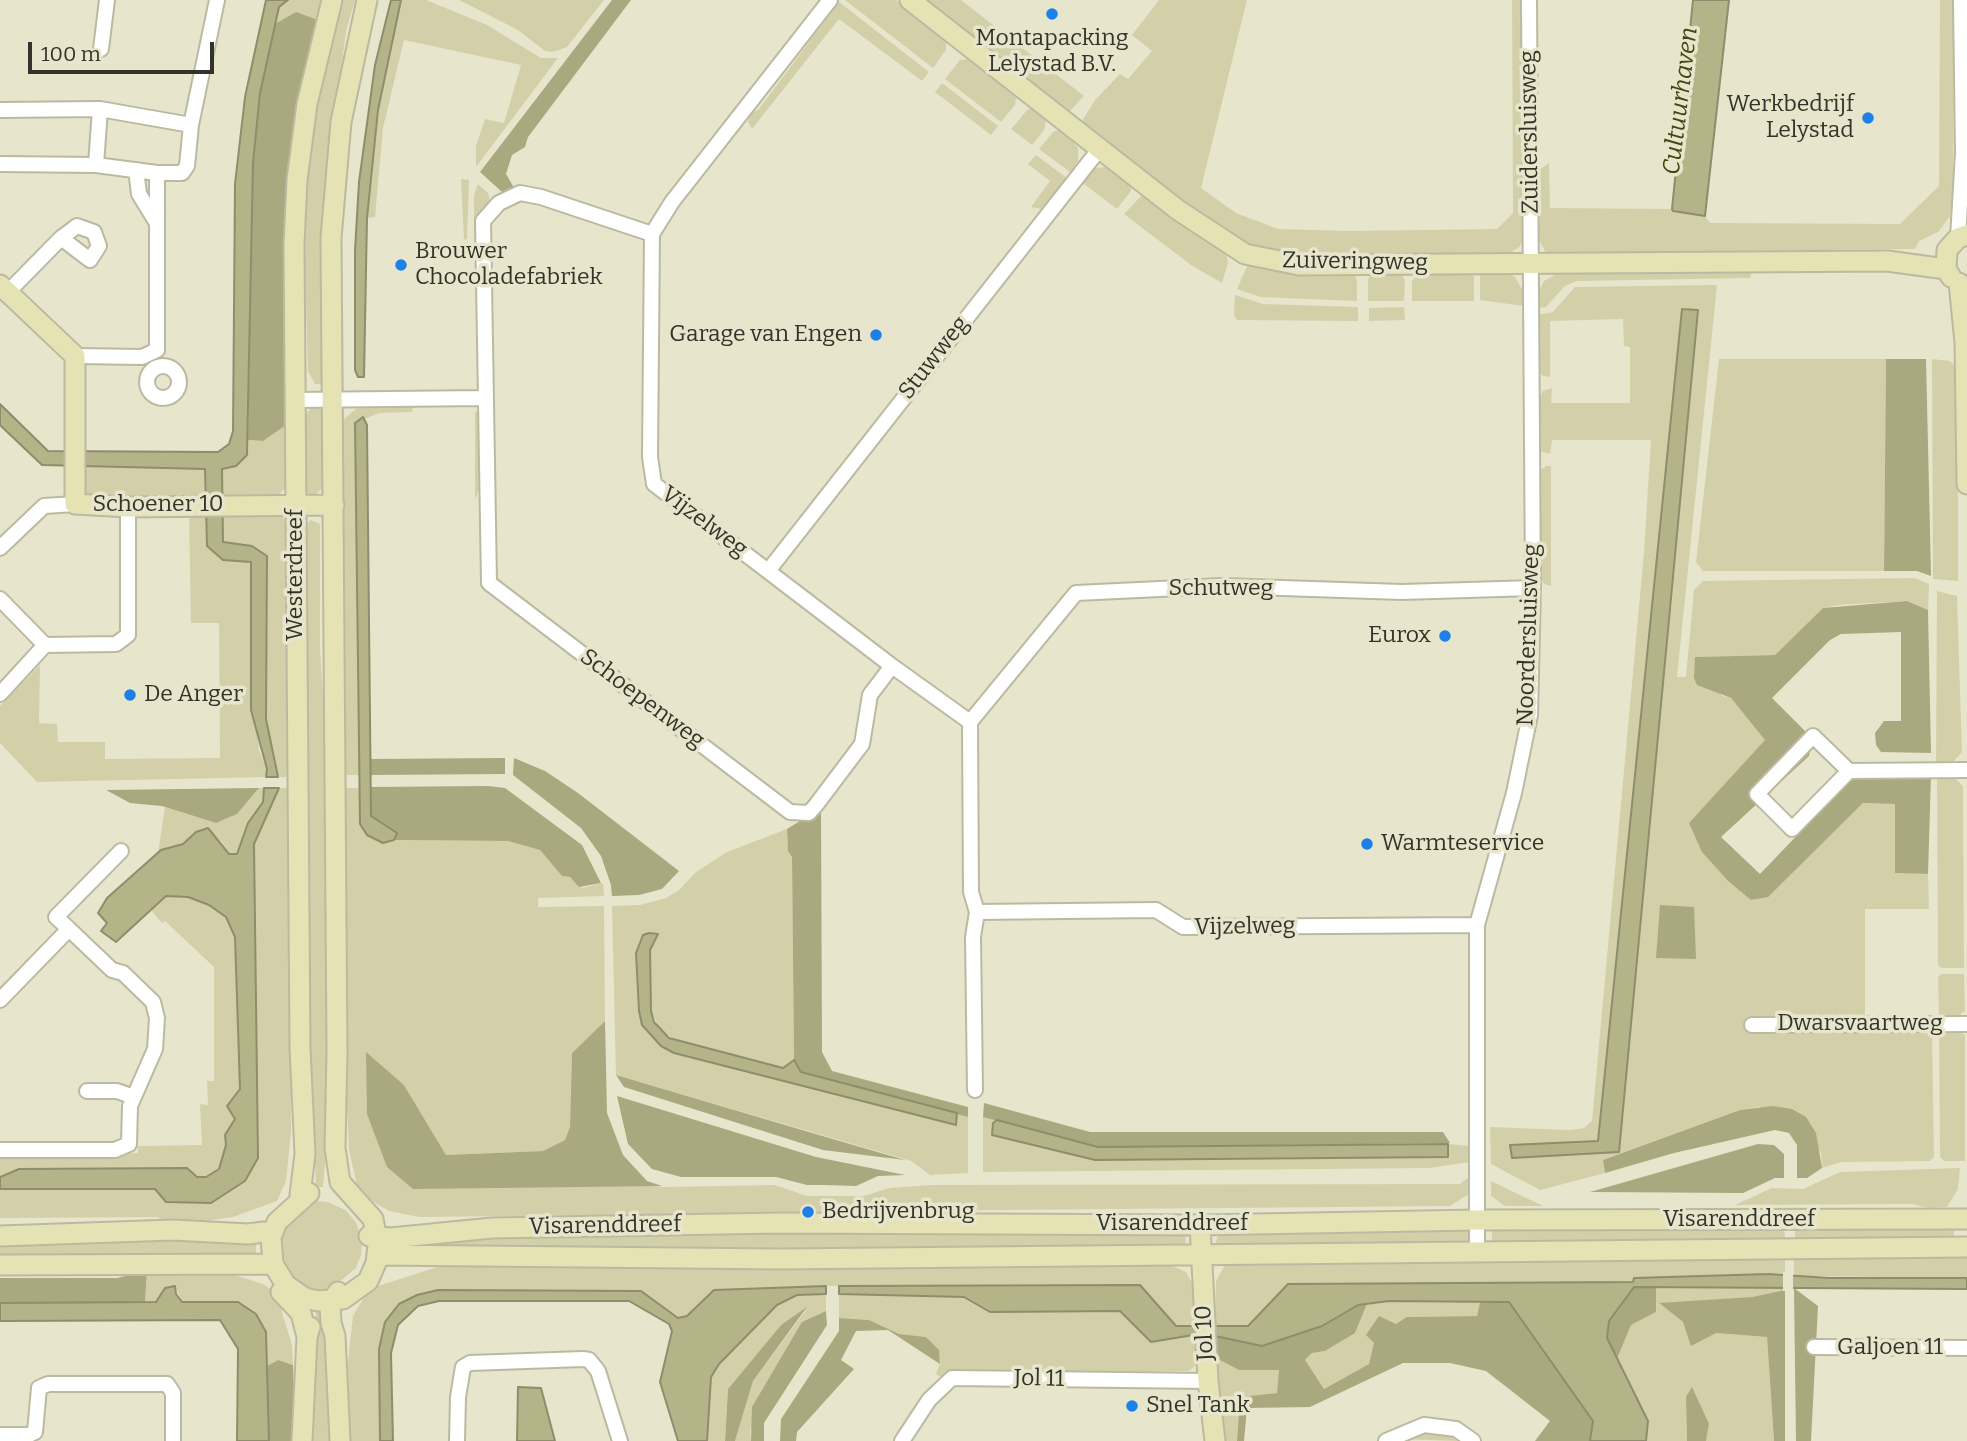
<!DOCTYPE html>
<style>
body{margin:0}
#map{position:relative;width:1967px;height:1441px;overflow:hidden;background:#e7e6cc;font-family:Bitter,serif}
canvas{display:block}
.scale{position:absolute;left:28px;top:42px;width:186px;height:32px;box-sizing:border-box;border:4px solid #343329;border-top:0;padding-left:9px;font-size:21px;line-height:24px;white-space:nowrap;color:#343329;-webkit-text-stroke:5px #e7e6cc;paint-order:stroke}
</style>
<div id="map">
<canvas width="1967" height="1441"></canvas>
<div class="scale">100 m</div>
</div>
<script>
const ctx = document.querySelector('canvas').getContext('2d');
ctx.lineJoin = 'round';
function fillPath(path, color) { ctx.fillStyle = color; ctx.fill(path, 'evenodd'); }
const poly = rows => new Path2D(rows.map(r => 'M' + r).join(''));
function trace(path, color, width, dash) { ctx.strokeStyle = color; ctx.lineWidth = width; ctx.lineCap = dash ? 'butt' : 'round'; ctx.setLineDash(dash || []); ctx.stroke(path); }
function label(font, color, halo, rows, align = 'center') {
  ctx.font = font + ' Bitter,serif'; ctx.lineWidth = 7; ctx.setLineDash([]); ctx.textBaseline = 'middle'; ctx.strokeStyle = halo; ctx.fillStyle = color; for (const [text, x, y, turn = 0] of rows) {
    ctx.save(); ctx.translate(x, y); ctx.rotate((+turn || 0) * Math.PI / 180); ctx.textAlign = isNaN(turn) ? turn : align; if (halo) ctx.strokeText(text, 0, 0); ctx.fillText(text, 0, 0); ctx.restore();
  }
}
const green = poly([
 [288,0,327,0,321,21,275,24,279,7],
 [339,0,355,0,346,31,333,134,326,378,322,384,315,384,308,371,303,202,319,80],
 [401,0,426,0,487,25,541,58,558,58,476,167,476,146,485,119,504,123,521,65,404,40,383,128,375,217,367,218,378,110],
 [459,0,604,0,567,47,553,52,545,51,518,30],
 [845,0,896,0,946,39,946,50,933,68],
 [919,0,961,0,1084,96,1068,113],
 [1159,0,1247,0,1201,188,1236,213,1278,229,1348,231,1497,229,1513,213,1512,0,1525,0,1524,239,1519,247,1507,255,1305,259,1244,245,1218,232,1081,123,1095,100,1120,74,1128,79,1152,51,1132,35],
 [1940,0,1954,0,1953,188,1950,216,1938,232,1919,241,1915,249,1546,253,1539,240,1539,170,1549,163,1550,208,1672,209,1673,211,1705,216,1710,223,1900,224,1939,186],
 [839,2,929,72,922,81,839,19,752,129,748,122,750,114,759,109],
 [968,59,1016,97,1015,105,1001,122,945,79,960,60],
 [942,83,998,126,991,135,935,92],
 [1028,109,1033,109,1046,120,1044,130,1032,145,1011,129],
 [1062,130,1078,148,1078,161,1070,172,1039,149,1054,131],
 [1036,155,1067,178,1041,209,1031,207,1050,181,1028,164],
 [1106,167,1113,168,1131,183,1131,191,1117,209,1080,181,1095,168],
 [461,179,469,180,467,239,464,240],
 [478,184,488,193,490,200,478,215,474,238,474,195],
 [1143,194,1226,252,1228,263,1222,283,1191,265,1124,214],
 [1248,264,1354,273,1357,280,1357,301,1260,297,1237,289],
 [1373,271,1401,274,1405,280,1404,301,1368,301,1368,279],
 [1420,271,1470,272,1474,277,1474,301,1412,301,1412,281],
 [1484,271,1509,272,1515,277,1523,291,1524,306,1480,300,1480,276],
 [1752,271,1750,278,1577,281,1565,286,1546,307,1538,308,1538,293,1544,281,1558,273],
 [1717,285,1677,677,1686,677,1694,590,1703,581,1915,578,1929,584,1928,610,1907,601,1839,605,1823,608,1775,655,1695,657,1722,696,1731,698,1766,740,1702,852,1728,881,1752,900,1768,896,1863,803,1895,804,1895,873,1928,874,1929,909,1865,909,1865,1016,1751,1017,1750,1031,1932,1030,1934,1157,1930,1161,1841,1162,1822,1168,1821,1152,1759,1107,1740,1110,1603,1160,1605,1173,1540,1190,1491,1164,1490,1127,1570,1130,1584,1128,1592,1121,1644,552,1651,440,1552,440,1550,454,1540,451,1538,398,1543,391,1552,388,1551,403,1630,403,1630,347,1624,346,1623,319,1550,321,1550,377,1543,376,1538,371,1538,315,1553,312,1575,287],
 [1682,309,1698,310,1619,1152,1512,1158,1511,1145,1598,1141],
 [1235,295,1263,304,1358,307,1358,321,1237,320,1234,315],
 [1404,307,1405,320,1369,321,1369,308],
 [1719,359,1886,359,1884,571,1703,571,1696,562],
 [1932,359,1950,361,1958,370,1958,581,1933,579],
 [419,403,422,407,413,408,412,412,379,413,355,423,359,775,343,775,340,485,343,420,359,406],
 [313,406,323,407,325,485,315,495,305,495,303,417],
 [475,411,479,414,480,486,475,500],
 [289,423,289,484,275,499,222,498,222,468,236,466,248,440,263,441],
 [84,466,205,469,206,499,83,499],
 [1546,466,1551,466,1551,586,1544,584,1540,576,1539,471],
 [189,512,206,512,207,546,222,559,251,562,250,639,259,750,267,769,266,777,37,782,0,743,0,706,40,665,39,723,57,724,58,742,105,742,105,759,220,758,219,623,191,623],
 [222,512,278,512,289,525,290,777,278,777,266,719,267,556,252,546,223,542],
 [311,520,320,524,320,649,326,743,328,1133,323,1187,316,1187,309,1011,306,524],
 [1937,591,1957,596,1962,752,1951,764,1936,764],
 [1937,775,1952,775,1963,786,1964,968,1941,968,1938,965],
 [259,788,264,788,263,802,248,823,237,854,230,854,221,841,196,832,183,844,158,853,165,807,216,823,237,814],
 [279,788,290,788,291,1132,286,1181,277,1201,233,1217,206,1221,168,1221,156,1217,0,1218,0,1189,156,1189,245,1181,258,1158,254,844],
 [341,788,360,788,360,824,383,843,394,840,508,841,540,850,562,876,570,877,582,888,603,883,604,896,538,898,538,907,604,906,605,1021,572,1053,570,1127,565,1140,543,1151,446,1155,404,1085,366,1053,387,1167,664,1187,775,1185,807,1196,864,1196,889,1188,930,1185,1460,1184,1470,1176,1469,1194,1450,1206,887,1211,840,1216,784,1213,419,1217,389,1211,367,1198,357,1185,349,1150,343,1013],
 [787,829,788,850,792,857,794,1060,792,1064,784,1068,677,1041,659,1029,651,1011,650,950,658,935,649,933,639,1011,661,1046,674,1053,955,1125,957,1113,968,1117,968,1173,930,1175,911,1161,616,1075,612,906,640,905,666,898,678,891,696,872,727,852],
 [166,896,188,897,209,905,226,917,236,937,240,1089,228,1109,235,1119,225,1135,226,1145,219,1169,206,1177,197,1177,187,1168,154,1168,19,1169,0,1177,0,1155,138,1153,138,1146,202,1145,200,1104,208,1105,207,1081,214,1081,214,967,165,921,162,923,151,910],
 [1941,974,1964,974,1965,1011,1954,1018,1939,1018,1938,977],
 [1939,1029,1955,1029,1965,1035,1965,1161,1944,1161,1940,1157],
 [983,1117,997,1120,992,1128,1447,1157,1448,1144,1471,1146,1470,1162,1430,1168,983,1172],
 [1960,1168,1958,1189,1947,1207,1929,1208,1912,1204,1735,1205,1772,1188,1803,1189,1840,1172],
 [1491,1181,1543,1206,1505,1206,1491,1196],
 [316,1201,328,1202,345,1210,356,1222,362,1240,361,1255,356,1268,326,1293,313,1292,294,1282,281,1261,280,1238,286,1226],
 [1784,1227,1785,1238,1492,1243,1492,1231],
 [1795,1228,1954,1228,1954,1236,1795,1240],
 [1140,1231,1186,1235,1185,1246,445,1252,385,1242,425,1236],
 [1469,1231,1470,1244,1217,1248,1216,1241,1218,1236],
 [256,1240,256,1256,0,1256,0,1241],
 [1967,1256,1967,1278,1794,1276,1794,1258],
 [1785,1257,1785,1290,1752,1297,1660,1304,1683,1322,1716,1333,1767,1337,1774,1441,1706,1441,1709,1424,1686,1397,1687,1441,1646,1441,1648,1421,1617,1359,1631,1325,1656,1312,1288,1284,1247,1326,1215,1326,1216,1281,1227,1261],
 [1164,1262,1186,1272,1197,1293,1198,1326,1176,1326,1140,1285,805,1286,714,1290,687,1316,678,1318,641,1291,417,1295,379,1349,380,1441,349,1441,348,1362,353,1316,369,1289,437,1267],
 [147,1271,229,1273,263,1284,276,1293,292,1345,293,1365,278,1360,267,1366,266,1332,238,1302,182,1302,175,1286,165,1288,157,1302,145,1302],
 [826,1294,826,1311,802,1322,750,1431,751,1441,735,1441,753,1381,806,1310,781,1325,728,1389,725,1441,707,1441,711,1377,719,1364,777,1305,797,1295],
 [839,1294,964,1297,990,1312,1120,1311,1151,1342,1199,1334,1200,1361,1189,1371,945,1372,941,1377,936,1374,941,1361,926,1337,899,1334,869,1320,839,1318],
 [1389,1301,1480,1302,1477,1316,1407,1317,1375,1343,1369,1364,1324,1389,1305,1361,1312,1353,1325,1351,1355,1333,1367,1304],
 [316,1306,325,1307,333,1441,313,1441],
 [1214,1357,1239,1370,1279,1370,1277,1393,1240,1397,1237,1441,1225,1441,1214,1374],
 [1428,1433,1450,1435,1457,1441,1402,1439]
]);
const forest = poly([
 [612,0,631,0,528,137,525,147,512,155,506,174,513,186,509,191,502,192,480,172],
 [296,12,321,21,294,136,285,226,289,423,263,441,248,440,253,163,260,93,275,24],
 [1886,359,1926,359,1931,576,1917,571,1884,571],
 [1907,601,1928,610,1931,753,1881,752,1876,745,1875,733,1884,721,1901,721,1901,632,1841,634,1830,640,1772,698,1812,738,1809,756,1721,837,1760,874,1853,777,1931,775,1928,874,1895,873,1895,804,1863,803,1768,897,1751,900,1728,881,1702,852,1689,823,1765,740,1731,698,1697,685,1694,678,1695,657,1775,655,1823,608],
 [505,758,505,774,370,775,369,759],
 [514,758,545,771,578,793,679,871,662,889,639,895,612,896,611,885,601,856,581,828,513,775],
 [488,786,505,788,582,845,601,883,579,887,570,877,562,876,540,850,508,841,394,840,396,833,371,816,370,787],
 [259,788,237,814,216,823,162,806,130,803,106,790],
 [821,808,822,1052,832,1071,968,1107,968,1117,801,1072,794,1060,792,857,788,851,787,829],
 [1660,905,1694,907,1696,959,1656,958],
 [605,1021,607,1113,623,1155,647,1181,662,1186,413,1189,387,1167,367,1114,366,1052,404,1085,446,1155,543,1151,565,1140,570,1127,572,1053],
 [616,1075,819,1135,905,1160,823,1150,624,1087],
 [617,1096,816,1157,905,1175,878,1176,856,1186,825,1185,807,1185,776,1177,681,1177,652,1169,628,1144],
 [984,1103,1090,1132,1443,1132,1450,1143,1097,1147,983,1117],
 [1773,1106,1792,1109,1806,1117,1816,1133,1822,1168,1807,1178,1797,1178,1797,1145,1789,1133,1775,1130,1674,1153,1605,1173,1603,1160,1740,1110],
 [1758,1144,1774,1145,1784,1154,1784,1178,1775,1178,1743,1193,1590,1192],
 [147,1271,145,1302,0,1303,0,1278,117,1278],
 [1638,1282,1656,1282,1656,1312,1631,1325,1617,1359,1607,1338,1609,1321],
 [1794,1288,1818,1306,1811,1441,1796,1441],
 [1785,1290,1785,1441,1774,1441,1767,1337,1716,1333,1691,1346,1683,1322,1659,1303,1752,1297],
 [1480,1302,1510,1302,1593,1421,1590,1441,1535,1441,1550,1421,1486,1371,1450,1363,1403,1363,1310,1407,1247,1408,1244,1441,1237,1441,1240,1397,1277,1393,1279,1370,1239,1370,1214,1357,1215,1336,1262,1346,1322,1326,1358,1305,1367,1304,1355,1333,1325,1351,1312,1353,1305,1360,1324,1389,1369,1364,1374,1343,1366,1335,1379,1316,1396,1324,1407,1317,1477,1316],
 [807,1307,753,1381,735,1441,725,1441,728,1389,781,1325],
 [826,1311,827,1325,764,1423,764,1441,751,1441,752,1407,802,1322],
 [839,1318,869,1320,899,1334,926,1337,939,1350,940,1364,888,1330,856,1331,841,1360,854,1369,797,1432,796,1441,780,1441,781,1419,839,1331],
 [278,1360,293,1365,296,1441,269,1441,267,1366],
 [1692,1387,1709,1424,1706,1441,1687,1441,1686,1397]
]);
const water = poly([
 [266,0,288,0,279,7,260,93,253,163,247,455,236,466,222,469,223,542,252,546,267,556,266,719,278,777,266,777,267,769,251,710,251,562,223,560,207,546,205,469,42,465,0,425,0,404,48,451,218,452,229,444,233,431,235,184,245,97,266,0],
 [391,0,401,0,378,110,367,218,364,377,358,377,355,370,355,250,359,182,375,65,391,0],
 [1693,0,1729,0,1705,216,1673,211,1672,209,1693,0],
 [1682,309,1698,310,1619,1152,1512,1158,1510,1145,1598,1141,1682,309],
 [363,417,367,425,371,816,397,833,394,840,383,843,367,835,360,824,355,423,363,417],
 [264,788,279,788,254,844,258,1158,245,1181,211,1203,166,1202,155,1189,0,1189,0,1177,19,1169,187,1168,197,1177,206,1177,219,1169,226,1145,225,1135,235,1119,227,1106,240,1089,235,937,226,917,209,905,188,897,166,896,116,942,101,931,107,923,98,913,107,898,161,850,183,844,196,832,208,828,229,854,237,854,248,823,263,802,264,788],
 [649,933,658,934,650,950,651,1011,654,1022,669,1038,783,1068,794,1060,801,1072,957,1113,956,1125,674,1053,661,1046,642,1025,639,1011,636,953,643,935,649,933],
 [997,1120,1098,1147,1448,1144,1448,1157,1095,1160,992,1135,993,1123,997,1120],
 [1768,1274,1829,1278,1967,1278,1967,1289,1634,1287,1609,1321,1607,1338,1648,1421,1646,1441,1590,1441,1593,1421,1509,1302,1389,1301,1358,1305,1322,1326,1262,1346,1215,1336,1215,1326,1248,1326,1288,1284,1633,1282,1634,1278,1768,1274],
 [1140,1285,1176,1326,1198,1326,1199,1334,1151,1342,1120,1311,990,1312,964,1297,839,1294,839,1286,1140,1285],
 [175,1286,176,1294,182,1302,238,1302,256,1314,266,1332,269,1441,237,1441,238,1349,220,1320,0,1321,0,1303,156,1302,165,1288,175,1286],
 [826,1286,826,1294,797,1295,777,1305,719,1364,711,1377,707,1441,678,1441,660,1382,672,1331,669,1324,629,1301,439,1301,418,1306,398,1325,391,1353,393,1441,380,1441,379,1349,385,1322,399,1304,417,1295,438,1290,641,1291,678,1318,687,1316,714,1290,826,1286],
 [518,1387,541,1388,555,1441,517,1441,518,1387]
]);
const pier = poly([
 [1783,1272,1793,1273,1793,1291,1783,1291]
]);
const street = poly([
 [830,0,672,202,652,234,650,457,654,484,892,666,970,722,971,892,977,912,973,937,975,1090],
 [101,49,107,0],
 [0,110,100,109,191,125],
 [0,164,96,165,157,173,157,350,142,357,75,356],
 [96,165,100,109],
 [136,170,139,194,155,220],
 [157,173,182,173,187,166,191,125,217,0],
 [652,234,541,197,520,193,499,203,483,221,489,583,790,812,809,813,816,805,862,744,870,695,892,666],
 [1958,238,1963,153,1961,0],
 [8,292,61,238,90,260,99,246,94,232,77,226,61,238],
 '147 382a16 16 0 1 1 32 0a16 16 0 1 1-32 0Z',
 [295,400,485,398],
 [0,548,44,506,75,504],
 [768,571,1101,147],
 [0,599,45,645,116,644,128,635,128,507],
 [0,694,45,645],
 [970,722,1076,593,1222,586,1402,592,1533,588],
 [1813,736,1849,771,1792,829,1757,794,1813,736],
 [1849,771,1967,770],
 [977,912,1156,910,1183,927,1477,925],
 [0,1000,69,929,56,917,121,851],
 [1752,1025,1967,1024],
 [87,1091,117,1091,134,1097],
 [0,1150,115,1150,129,1144,130,1106,155,1049,157,1018,153,1002,123,973,112,970,69,929],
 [1477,1252,1477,925,1514,793,1530,715,1533,588,1529,0],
 [1814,1347,1967,1348],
 [0,1435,29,1435,35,1432,39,1388,48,1384,167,1384,173,1393,173,1441],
 [457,1441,458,1397,463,1367,470,1363,583,1359,589,1360,598,1371,620,1441],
 [902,1441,929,1400,952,1378,1208,1381],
 [1386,1441,1424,1425,1456,1429,1473,1441]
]);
const secondary = poly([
 [910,0,1178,210,1245,254,1299,265,1887,261,1946,269],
 [1951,277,1946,269,1947,250,1958,238,1967,235],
 [1959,283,1965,342,1967,484],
 [0,285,75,356,75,504,128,507,334,505],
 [309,1193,277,1222,271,1237,273,1264,286,1285,305,1298,318,1301,343,1299,368,1281,376,1263,378,1245,373,1219,340,1182,335,1148,337,1052,331,238,341,122,367,0],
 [300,1195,305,1154,300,1048,294,244,297,180,307,104,332,0],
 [1200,1225,1208,1381,1215,1441],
 [0,1236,173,1230,248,1234,264,1232],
 [369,1236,391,1238,492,1228,780,1223,1200,1225,1476,1220,1967,1219],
 [378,1255,781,1259,1967,1247],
 [0,1265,273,1264],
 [281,1292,301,1313,307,1337],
 [338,1292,330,1305,331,1323,335,1336,340,1441],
 [302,1441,307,1337,310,1327]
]);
const markers = [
 [1052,14,7,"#1d7fe8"],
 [1868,118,7,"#1d7fe8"],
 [401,265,7,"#1d7fe8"],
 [876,335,7,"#1d7fe8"],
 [1445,636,7,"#1d7fe8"],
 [130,695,7,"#1d7fe8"],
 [1367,844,7,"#1d7fe8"],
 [808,1212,7,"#1d7fe8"],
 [1132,1406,7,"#1d7fe8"]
];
const poiNames = [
 ["Montapacking",1052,39,"center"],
 ["Lelystad B.V.",1052,65,"center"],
 ["Werkbedrijf",1854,105,"right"],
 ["Lelystad",1854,131,"right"],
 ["Brouwer",415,252],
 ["Chocoladefabriek",415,278],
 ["Garage van Engen",862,335,"right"],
 ["Eurox",1431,636,"right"],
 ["De Anger",144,695],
 ["Warmteservice",1381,844],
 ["Bedrijvenbrug",822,1212],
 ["Snel Tank",1146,1406]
];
const streetNames = [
 ["Zuidersluisweg",1530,132,-91],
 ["Zuiveringweg",1355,262,1],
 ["Stuwweg",934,358,-52],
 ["Schoener 10",158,505],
 ["Vijzelweg",704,522,37],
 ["Westerdreef",296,575,-90],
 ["Schutweg",1221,589],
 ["Noordersluisweg",1529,635,-88],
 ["Schoepenweg",642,699,37],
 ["Vijzelweg",1245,927,-1],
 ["Dwarsvaartweg",1860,1024],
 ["Visarenddreef",1739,1220],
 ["Visarenddreef",1172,1224],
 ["Visarenddreef",605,1226,-1],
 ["Jol 10",1205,1333,-93],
 ["Galjoen 11",1890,1348],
 ["Jol 11",1039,1379,1]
];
const waterNames = [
 ["Cultuurhaven",1681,101,-83]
];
fillPath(green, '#d3d0a9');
fillPath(forest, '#aaa87e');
fillPath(water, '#b5b388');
trace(water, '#8e8d6c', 2);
fillPath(pier, '#e7e6cc');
trace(street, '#bbbaa1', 18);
trace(secondary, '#bbbaa1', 23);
trace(street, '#fff', 14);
trace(secondary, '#e5e2b3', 19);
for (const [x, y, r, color] of markers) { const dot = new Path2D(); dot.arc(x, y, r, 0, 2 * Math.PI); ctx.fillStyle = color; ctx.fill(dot); trace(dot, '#e7e6cc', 2.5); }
label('23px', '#343329', '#e7e6cc', poiNames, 'left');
label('23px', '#343329', '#e7e6cc', streetNames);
label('italic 24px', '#484410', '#e7e6cc', waterNames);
</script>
